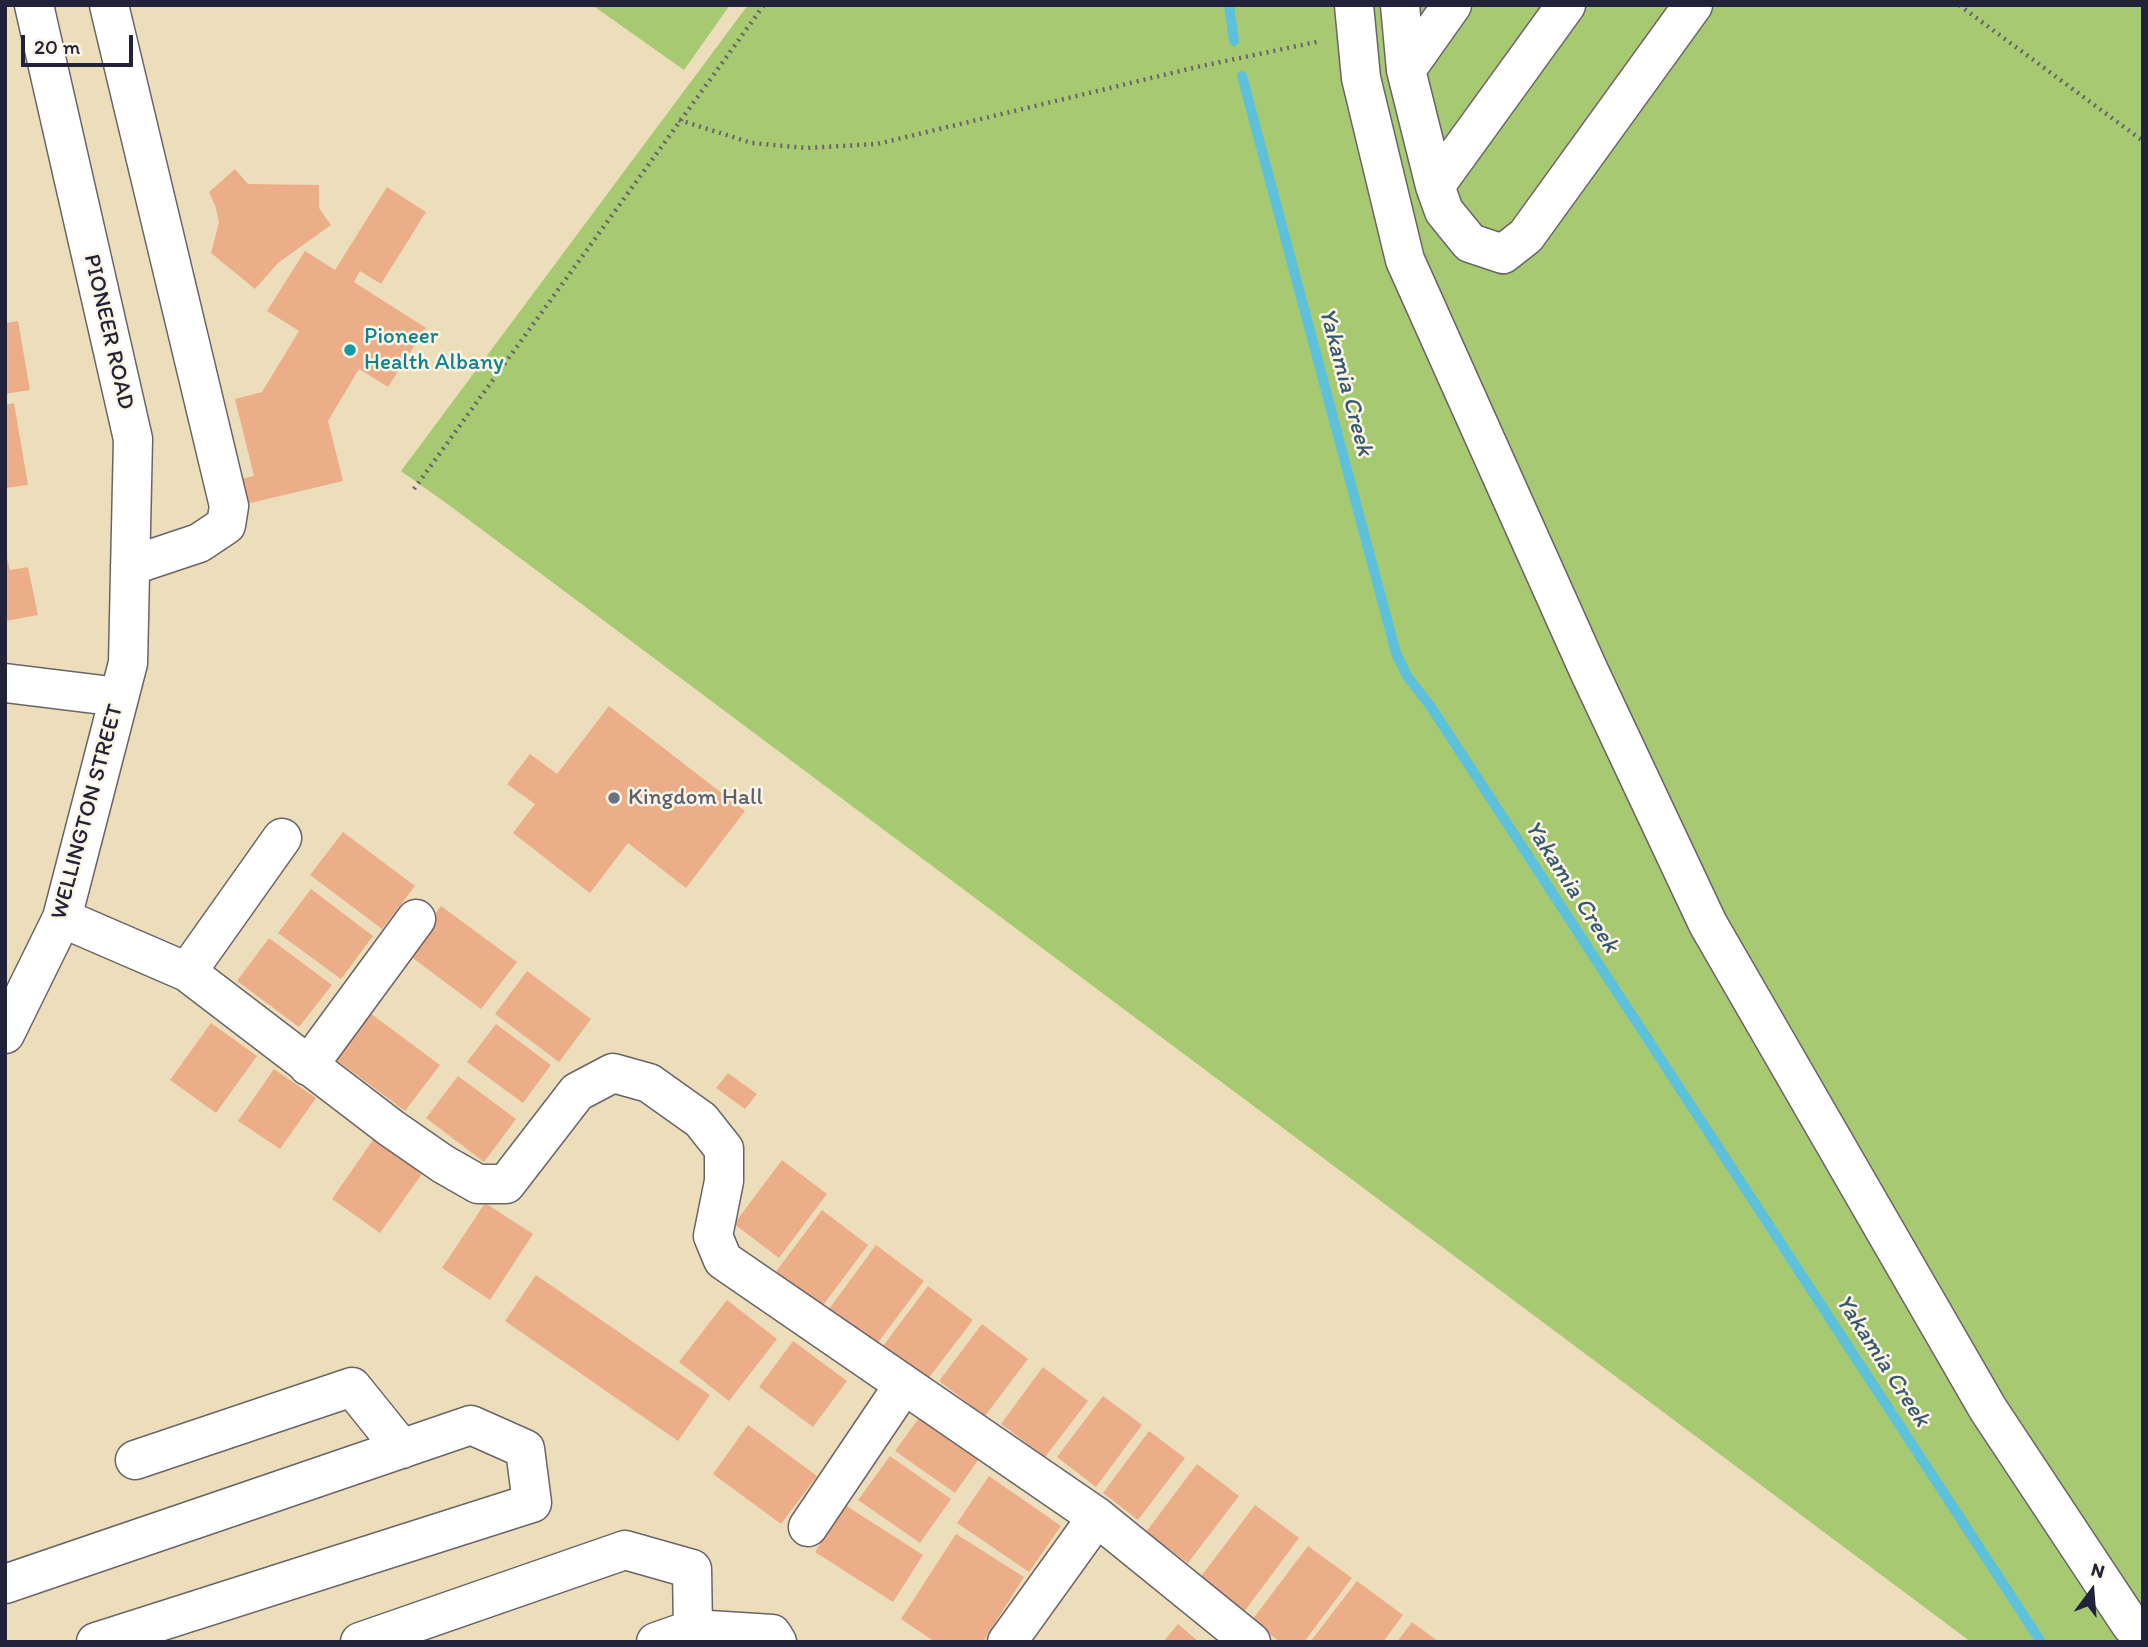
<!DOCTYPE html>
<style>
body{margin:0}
#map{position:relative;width:2148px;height:1647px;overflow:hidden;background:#eddebb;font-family:Itim,sans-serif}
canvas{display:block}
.frame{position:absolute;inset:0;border:7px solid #22223b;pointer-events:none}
.north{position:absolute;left:2057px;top:1556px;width:70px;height:70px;-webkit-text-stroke:5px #fcf5e5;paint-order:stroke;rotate:16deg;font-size:19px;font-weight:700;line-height:28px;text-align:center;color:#22223b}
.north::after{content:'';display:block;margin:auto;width:24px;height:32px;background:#22223b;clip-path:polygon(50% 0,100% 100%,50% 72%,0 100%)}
.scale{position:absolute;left:21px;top:35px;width:112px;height:32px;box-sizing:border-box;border:4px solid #22223b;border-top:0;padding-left:9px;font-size:21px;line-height:24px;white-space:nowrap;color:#22223b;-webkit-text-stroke:5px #fcf5e5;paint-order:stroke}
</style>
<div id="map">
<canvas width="2148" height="1647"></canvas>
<div class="frame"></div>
<div class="north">N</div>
<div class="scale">20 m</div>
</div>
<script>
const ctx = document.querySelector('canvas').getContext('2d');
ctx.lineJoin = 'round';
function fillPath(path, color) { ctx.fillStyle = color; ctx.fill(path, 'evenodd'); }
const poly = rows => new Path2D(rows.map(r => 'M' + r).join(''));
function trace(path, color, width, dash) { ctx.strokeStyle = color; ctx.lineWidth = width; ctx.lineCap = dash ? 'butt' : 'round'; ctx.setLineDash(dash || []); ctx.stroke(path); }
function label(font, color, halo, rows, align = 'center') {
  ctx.font = font + ' Itim,sans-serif'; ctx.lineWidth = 5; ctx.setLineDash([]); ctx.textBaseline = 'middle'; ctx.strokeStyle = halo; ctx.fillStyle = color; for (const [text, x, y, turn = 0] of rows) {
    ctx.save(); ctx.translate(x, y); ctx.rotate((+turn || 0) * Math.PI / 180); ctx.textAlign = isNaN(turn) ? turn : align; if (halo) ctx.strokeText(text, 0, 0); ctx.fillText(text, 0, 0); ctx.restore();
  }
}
const green = poly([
 [592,5,730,5,684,70],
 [748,5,2143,5,2143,1642,1971,1642,453,508,401,471]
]);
const stream = poly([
 [1229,5,1234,41],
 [1242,76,1396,653,1407,676,1431,707,2041,1642]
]);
const building = poly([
 [235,169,248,184,319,185,319,208,331,225,278,263,255,289,211,253,219,222,216,208,209,192],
 [387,187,426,212,381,284,360,271,354,282,426,328,388,387,359,369,328,421,343,481,242,505,236,480,254,476,235,399,262,392,299,331,267,311,305,251,335,270],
 [18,321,30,390,5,394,5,323],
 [14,403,28,485,5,488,5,405],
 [5,551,10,570,28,567,38,615,5,621],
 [609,706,745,811,686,888,628,843,590,893,513,833,535,804,507,784,530,754,557,774],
 [343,832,415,886,382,929,310,875],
 [311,889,373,936,341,979,278,933],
 [441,906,517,962,481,1009,406,953],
 [269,938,332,985,299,1027,237,981],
 [527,971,591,1019,559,1062,495,1014],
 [370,1013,440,1065,405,1111,335,1059],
 [211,1023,257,1056,216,1113,170,1080],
 [496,1024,551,1065,523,1103,467,1062],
 [274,1069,316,1098,280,1149,238,1121],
 [728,1073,757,1094,745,1109,716,1088],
 [458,1076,516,1119,484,1162,426,1118],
 [375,1137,424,1171,380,1233,332,1199],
 [782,1160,827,1194,779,1258,734,1224],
 [485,1203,533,1234,490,1300,442,1268],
 [822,1210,868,1245,821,1308,775,1273],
 [876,1245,924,1281,877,1344,829,1309],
 [536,1275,710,1395,678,1441,505,1321],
 [928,1286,973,1320,928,1379,883,1346],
 [727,1300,777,1339,729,1401,679,1362],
 [982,1324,1028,1359,985,1416,939,1381],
 [793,1341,847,1381,813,1427,759,1387],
 [1043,1367,1088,1401,1045,1457,1001,1424],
 [1103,1396,1142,1425,1096,1487,1057,1457],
 [929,1404,988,1446,955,1493,895,1451],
 [748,1425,817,1476,781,1524,713,1474],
 [1149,1431,1185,1458,1138,1520,1103,1493],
 [890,1456,951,1499,920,1543,858,1500],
 [1197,1464,1239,1496,1188,1563,1146,1532],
 [989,1476,1061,1526,1029,1572,957,1523],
 [845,1505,923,1555,893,1602,815,1552],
 [1255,1505,1299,1538,1244,1612,1199,1579],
 [956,1534,1024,1577,983,1642,935,1642,901,1619],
 [1308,1546,1352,1578,1304,1642,1280,1642,1252,1620],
 [1357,1581,1403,1615,1383,1642,1310,1642],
 [1412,1622,1439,1642,1397,1642],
 [1178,1624,1199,1642,1163,1642]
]);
const path = poly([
 [1959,5,2143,141],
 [679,120,752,143,806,148,877,144,1197,67,1321,41],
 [414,489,764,5]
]);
const minor = poly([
 [109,5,229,506,226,525,199,543,130,566],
 [1354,5,1361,78,1405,260,1589,671,1708,924,1988,1409,2131,1625,2143,1637],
 [1400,5,1406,70,1435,186,1444,211,1470,243,1503,254,1526,236,1693,5],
 [1406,70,1452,5],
 [1435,186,1566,5],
 [5,683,119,697],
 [62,918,187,972,391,1128,443,1164,478,1184,506,1184,577,1092,613,1073,649,1083,701,1120,724,1149,724,1181,713,1236,723,1260,1097,1517,1251,1642],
 [187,972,282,838],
 [5,1034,62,918,128,663,133,439,34,5],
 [308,1066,416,919],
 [135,1460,352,1387,402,1449],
 [808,1527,903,1386],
 [5,1584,471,1425,525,1449,532,1503,96,1642],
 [360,1642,625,1550,692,1569,693,1629],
 [656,1642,693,1629,772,1634,777,1642],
 [1007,1642,1097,1517]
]);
const markers = [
 [350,350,7,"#0f9aa8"],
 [614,798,7,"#6b7280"]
];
const streetNames = [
 ["PIONEER ROAD",108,332,77],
 ["WELLINGTON STREET",88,812,-75]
];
const cultureNames = [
 ["Pioneer",364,337],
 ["Health Albany",364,363]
];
const worshipNames = [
 ["Kingdom Hall",628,798]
];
const waterNames = [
 ["Yakamia Creek",1345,382,75],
 ["Yakamia Creek",1571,887,57],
 ["Yakamia Creek",1882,1361,57]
];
fillPath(green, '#a7c972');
trace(stream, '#5ec1dc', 10);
fillPath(building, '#ecae88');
trace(minor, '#696468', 41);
trace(path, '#696468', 4.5, [2, 5]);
trace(minor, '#fff', 38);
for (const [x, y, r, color] of markers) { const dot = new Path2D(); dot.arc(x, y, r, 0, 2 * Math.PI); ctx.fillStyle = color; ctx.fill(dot); trace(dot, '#fcf5e5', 2.5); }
label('23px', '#22223b', '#fcf5e5', streetNames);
label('23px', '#0d838f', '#fcf5e5', cultureNames, 'left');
label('23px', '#5b616d', '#fcf5e5', worshipNames, 'left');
label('italic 24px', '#375a73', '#fcf5e5', waterNames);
</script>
